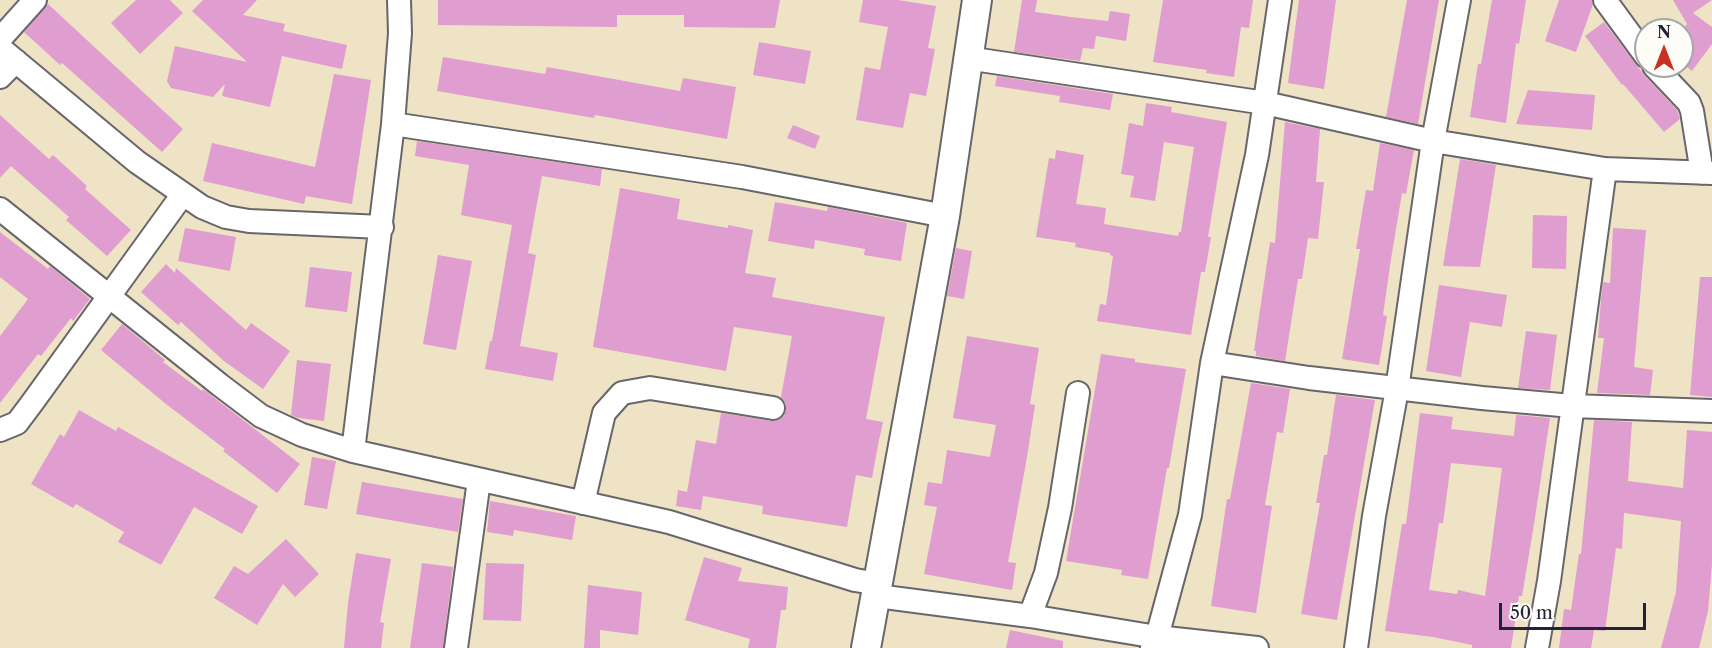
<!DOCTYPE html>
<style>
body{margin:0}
#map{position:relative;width:1712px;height:648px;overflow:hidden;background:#eee3c4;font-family:"Libre Caslon Text",serif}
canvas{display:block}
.north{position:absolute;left:1634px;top:18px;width:60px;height:60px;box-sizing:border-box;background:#fdfcf7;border:2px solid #a5a5ac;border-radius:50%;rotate:0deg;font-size:16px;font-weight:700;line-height:24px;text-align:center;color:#22223b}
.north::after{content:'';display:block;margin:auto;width:21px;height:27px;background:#c8321e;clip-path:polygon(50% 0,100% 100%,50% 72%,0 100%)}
.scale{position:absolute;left:1499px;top:603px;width:147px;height:27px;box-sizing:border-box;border:3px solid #22223b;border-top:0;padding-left:8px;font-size:18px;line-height:21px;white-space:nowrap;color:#22223b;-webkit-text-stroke:4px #fdfcf7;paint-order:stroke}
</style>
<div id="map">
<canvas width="1712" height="648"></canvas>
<div class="north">N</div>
<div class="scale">50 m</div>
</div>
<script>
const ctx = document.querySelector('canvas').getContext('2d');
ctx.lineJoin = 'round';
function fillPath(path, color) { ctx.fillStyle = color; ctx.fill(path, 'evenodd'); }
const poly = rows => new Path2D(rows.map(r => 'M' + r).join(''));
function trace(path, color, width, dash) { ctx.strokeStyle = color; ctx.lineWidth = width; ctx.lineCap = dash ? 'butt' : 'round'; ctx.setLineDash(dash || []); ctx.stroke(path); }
const building = poly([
 [136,0,170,0,183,13,140,54,111,23],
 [203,0,257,0,243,15,285,24,283,31,347,45,342,69,282,56,270,107,222,96,225,84,213,97,171,88,167,81,175,46,247,62,192,11],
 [438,0,780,0,775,28,684,27,684,15,617,15,617,27,438,25],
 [863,0,898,0,936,6,928,48,935,49,926,96,910,93,903,128,856,120,865,67,880,70,888,27,859,22],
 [1022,0,1037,0,1035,12,1071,17,1108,21,1110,11,1130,14,1126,41,1096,36,1094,49,1083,48,1080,61,1014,52],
 [1163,0,1253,0,1249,28,1241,27,1234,77,1206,73,1207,70,1153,62],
 [1299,0,1336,0,1324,89,1288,83],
 [1407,0,1439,0,1418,124,1386,117],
 [1492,0,1526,0,1519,44,1516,43,1506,123,1470,117,1478,64,1481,64],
 [1559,0,1592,0,1593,4,1576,52,1545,41],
 [1673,0,1712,0,1693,13,1712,27,1712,44,1692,71,1682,63,1682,30,1687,24],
 [48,4,183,129,162,152,62,63,60,65,24,32],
 [1604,22,1644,75,1677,110,1680,119,1664,132,1623,84,1622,85,1585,36],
 [759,42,811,51,805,84,753,75],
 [443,57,545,74,547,67,680,91,683,78,736,87,727,139,595,115,594,118,437,91],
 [334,74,371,80,352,204,306,196,304,204,203,181,212,143,315,167],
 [997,76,1113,94,1110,110,1059,102,1060,96,995,86],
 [1528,90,1595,95,1592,130,1516,124],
 [1146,103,1172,107,1171,112,1227,122,1208,237,1211,237,1205,272,1201,272,1191,335,1097,321,1100,304,1106,305,1113,256,1110,255,1110,253,1075,247,1076,243,1036,237,1049,158,1055,159,1056,150,1084,155,1076,204,1106,208,1104,224,1178,236,1179,232,1181,232,1194,147,1164,142,1155,201,1130,197,1134,176,1121,174,1129,123,1143,126],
 [0,115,49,159,53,155,87,186,85,189,131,230,107,256,66,220,69,217,11,166,0,178],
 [1285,122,1320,129,1316,182,1324,182,1318,239,1308,238,1302,279,1298,279,1285,361,1256,356,1256,351,1254,351,1270,242,1275,243],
 [793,125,820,136,815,149,787,138],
 [417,141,602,169,600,186,542,176,528,253,536,255,520,346,558,353,553,381,485,369,490,341,492,341,512,225,461,215,469,165,415,156],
 [1380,143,1414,150,1406,194,1402,193,1391,259,1383,315,1387,316,1379,365,1342,359,1360,249,1356,249,1366,190,1373,191],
 [1460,159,1496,165,1480,267,1443,266],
 [620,188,680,199,677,219,728,228,728,225,753,230,745,273,776,278,772,297,885,317,866,419,883,422,879,440,872,478,856,475,847,527,762,514,763,506,703,496,701,510,676,506,678,490,687,492,696,440,716,444,721,413,771,421,778,420,784,416,786,410,786,404,781,397,792,336,734,327,726,371,593,347],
 [775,202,827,211,828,207,907,223,901,261,864,255,865,249,815,240,814,249,768,241],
 [1533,215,1567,216,1566,269,1532,268],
 [185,228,236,237,230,271,178,261],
 [1613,228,1646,230,1634,367,1653,370,1650,395,1597,393,1604,338,1598,338,1601,300,1603,282,1610,283],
 [0,232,48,269,50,266,90,299,73,321,71,318,41,356,38,354,0,403,0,336,28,299,0,277],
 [956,248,972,251,964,299,947,296],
 [438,255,472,261,456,350,423,344],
 [166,264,175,273,176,268,246,330,251,323,290,351,263,389,224,361,181,322,178,325,141,292],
 [310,267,352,272,347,312,305,307],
 [1700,277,1712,277,1712,397,1690,395],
 [1439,285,1507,295,1502,327,1470,322,1461,377,1426,371],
 [122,324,165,360,163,362,202,391,203,389,300,464,277,493,223,451,225,449,166,404,101,350],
 [1526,331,1557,335,1550,390,1518,388],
 [967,336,1039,348,1030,404,1035,405,1027,457,1008,562,1016,563,1012,590,924,574,937,507,924,505,928,482,942,484,947,450,990,457,996,425,953,418],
 [1101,354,1135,359,1135,362,1186,369,1169,468,1167,468,1148,579,1121,575,1122,570,1066,561],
 [297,360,331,364,324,421,298,418,291,415],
 [1251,383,1290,389,1283,433,1277,432,1265,505,1272,506,1256,613,1211,606,1227,499,1230,499],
 [1336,395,1375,400,1337,620,1301,614,1320,503,1316,503,1324,455,1327,455],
 [79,410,116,431,118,427,258,506,242,534,194,507,161,565,118,542,124,532,76,504,73,508,31,484,60,434,64,437],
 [1420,413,1453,417,1451,429,1514,436,1516,415,1550,418,1534,524,1522,596,1519,596,1511,648,1472,648,1472,645,1433,637,1385,631,1402,524,1406,524],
 [1451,463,1502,468,1485,596,1458,590,1457,594,1429,590,1439,523,1443,523],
 [1594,420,1632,422,1628,481,1683,488,1687,430,1712,432,1712,564,1708,611,1699,648,1661,648,1676,592,1681,521,1624,513,1622,549,1616,548,1605,631,1594,630,1591,648,1559,648,1564,609,1571,610,1579,554,1581,554],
 [312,457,336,461,327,509,304,505],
 [362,482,463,499,458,532,356,514],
 [490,501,576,516,572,540,514,530,513,536,487,532],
 [286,539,319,574,295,597,283,584,257,625,214,598,234,566,248,574],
 [356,553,391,559,380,622,384,623,381,648,344,648,348,603],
 [704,557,742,568,738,581,788,587,786,610,781,610,776,648,748,648,750,639,685,620],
 [422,563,453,567,443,648,410,648],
 [486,563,524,564,521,621,483,620],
 [588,585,642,592,638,635,600,630,600,648,584,648],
 [1010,630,1063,641,1063,648,1006,648]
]);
const minor = poly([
 [1605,0,1646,56],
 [0,39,35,0],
 [0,48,137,162,202,207,226,217,249,221,382,227],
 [967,58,1265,103,1433,141,1605,169,1712,173],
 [1654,66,1689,103,1692,111,1702,173],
 [0,77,16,61],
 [393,124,742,177,945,216],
 [0,209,220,385,261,416,302,435,353,451,669,522,855,580,879,584],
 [1212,363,1309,378,1482,398,1572,406,1712,411],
 [0,430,17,423,32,403,183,194],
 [353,451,393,124,400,33,399,0],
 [583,503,604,413,622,393,650,388,773,408],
 [877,596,1030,616,1157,637,1257,648],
 [1030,616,1046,573,1060,508,1078,393],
 [456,648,479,480],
 [1152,648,1157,637,1190,515,1212,363,1257,155,1280,0],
 [1356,648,1374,516,1397,389,1433,141,1459,0],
 [1537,648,1549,581,1605,169]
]);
const tertiary = poly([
 [866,648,945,216,977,0]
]);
fillPath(building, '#e09dcf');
trace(minor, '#69666b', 26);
trace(tertiary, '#69666b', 32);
trace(minor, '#fff', 22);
trace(tertiary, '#fff', 28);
</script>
